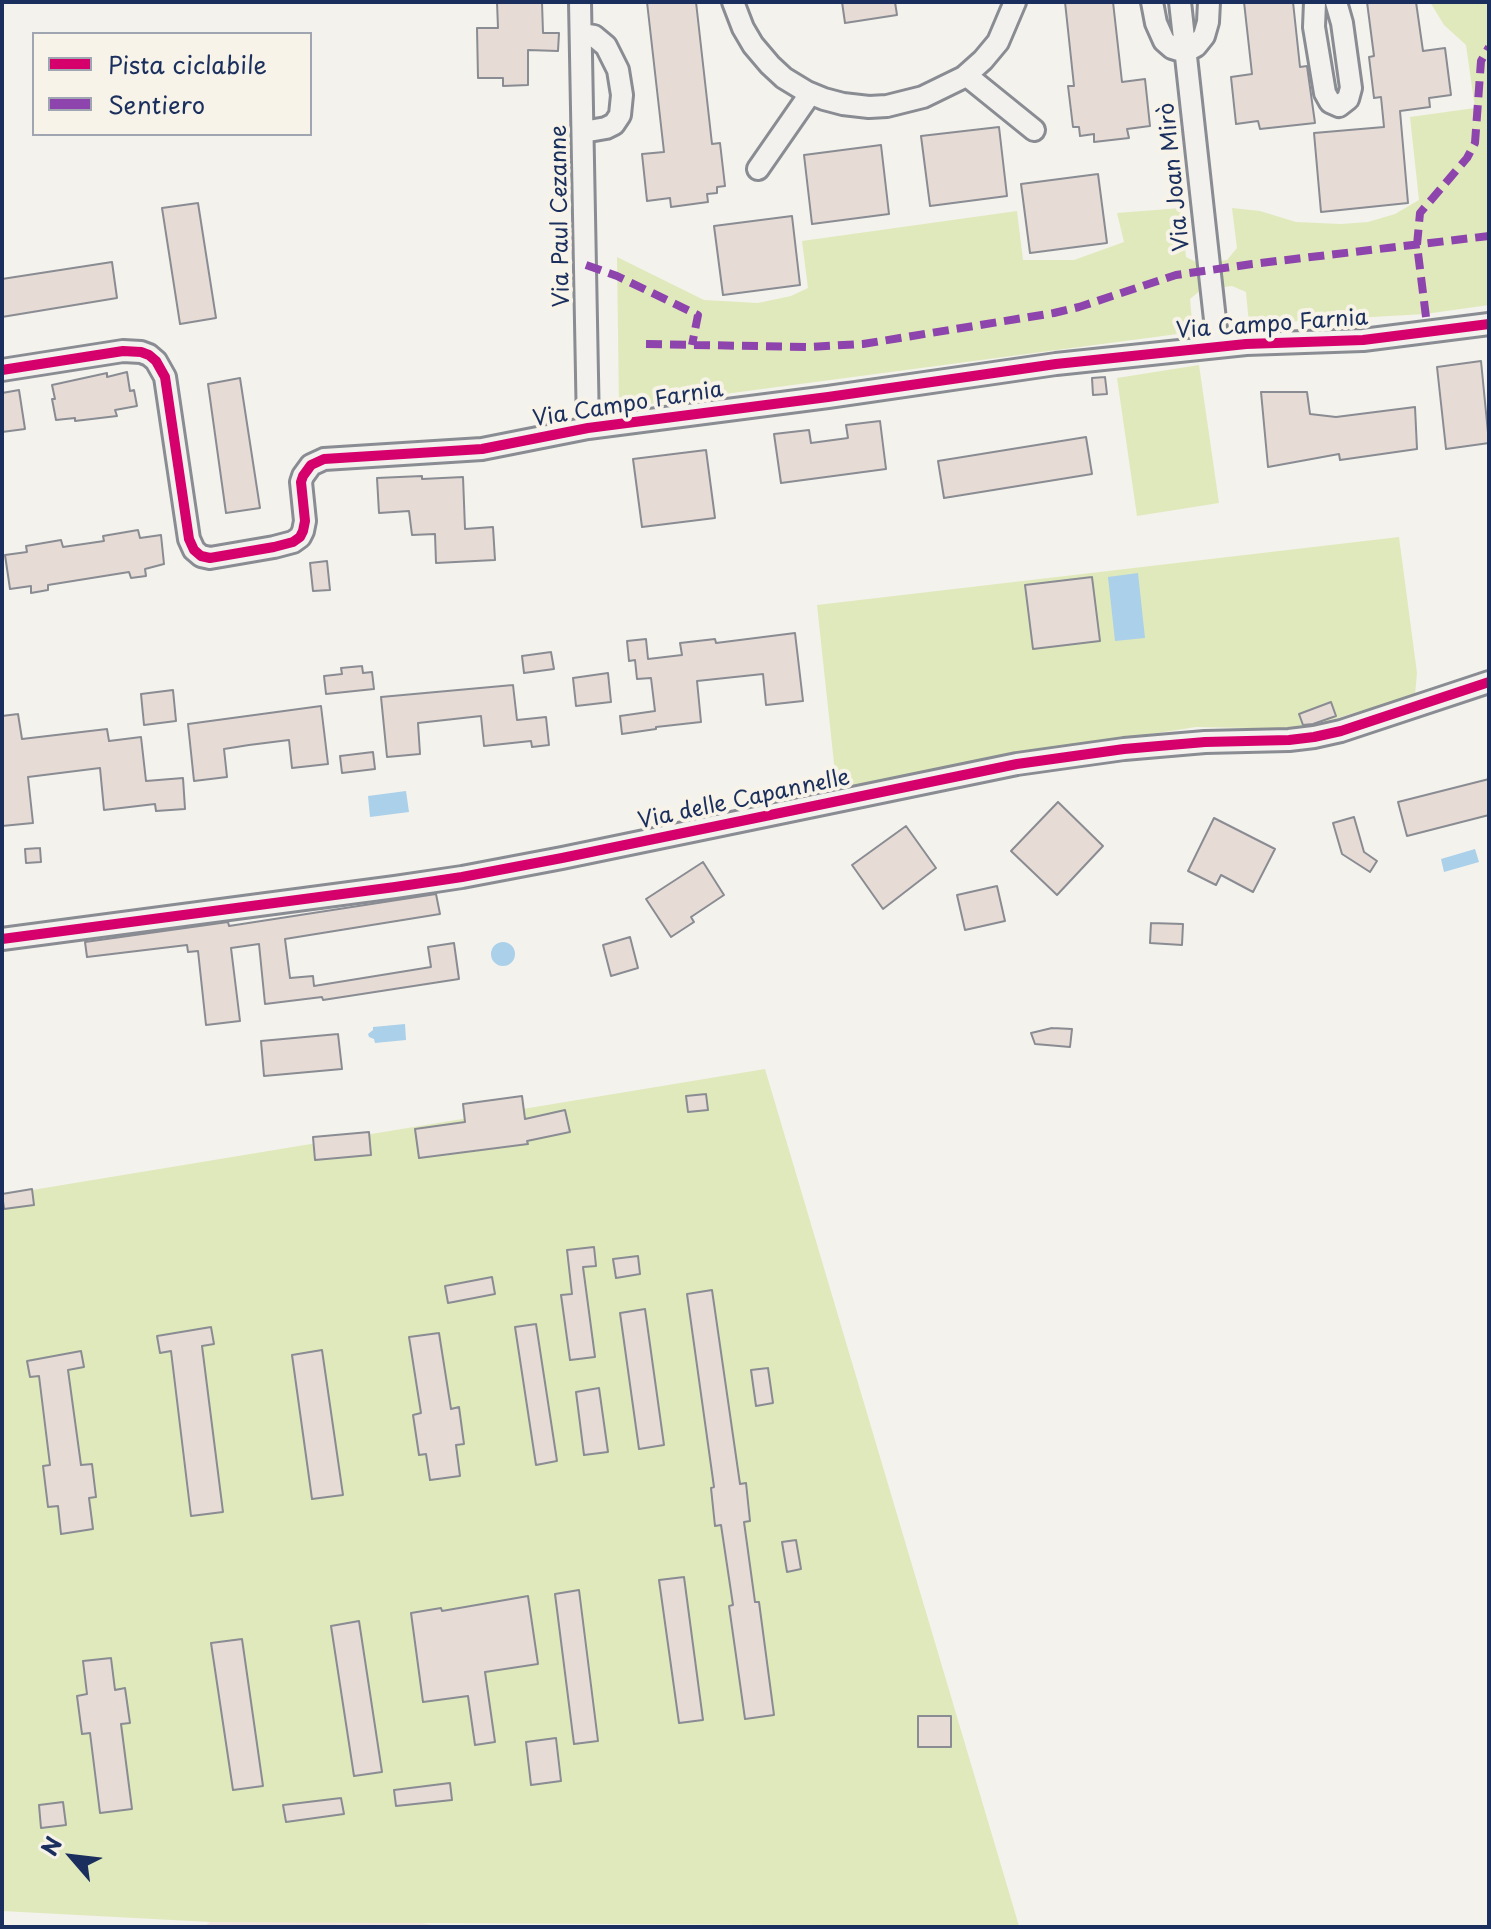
<!DOCTYPE html>
<meta charset="utf-8">
<style>
body{margin:0}
#map{position:relative;width:1491px;height:1929px;overflow:hidden;background:#f4f2ec;font-family:"Playpen Sans",sans-serif}
canvas{display:block}
.frame{position:absolute;inset:0;border:4px solid #1b2f5e;pointer-events:none}
.legend{position:absolute;left:32px;top:32px;width:280px;height:104px;box-sizing:border-box;background:#f7f3e8;border:2px solid #9fa5b1;margin:0;padding:10px 14px;list-style:none;font-size:24px;color:#1b2f5e}
.legend li{display:flex;align-items:center;gap:16px;height:40px}
.legend b{width:40px;border:2px solid #9fa5b1}
.north{position:absolute;left:32px;top:1817px;width:80px;height:80px;-webkit-text-stroke:6px #f7f3e8;paint-order:stroke;rotate:298deg;font-size:22px;font-weight:700;line-height:32px;text-align:center;color:#1b2f5e}
.north::after{content:'';display:block;margin:auto;width:28px;height:36px;background:#1b2f5e;clip-path:polygon(50% 0,100% 100%,50% 72%,0 100%)}
</style>
<div id="map">
<canvas width="1491" height="1929"></canvas>
<div class="frame"></div>
<ul class="legend">
<li><b style="height:10px;background:#d6006c"></b>Pista ciclabile</li>
<li><b style="height:10px;background:#8e44ad"></b>Sentiero</li>
</ul>
<div class="north">N</div>
</div>
<script>
const ctx = document.querySelector('canvas').getContext('2d');
ctx.lineJoin = 'round';
function fillPath(path, color) { ctx.fillStyle = color; ctx.fill(path, 'evenodd'); }
const poly = rows => new Path2D(rows.map(r => 'M' + r).join(''));
function trace(path, color, width, dash) { ctx.strokeStyle = color; ctx.lineWidth = width; ctx.lineCap = dash ? 'butt' : 'round'; ctx.setLineDash(dash || []); ctx.stroke(path); }
function label(font, color, halo, rows, align = 'center') {
  ctx.font = font + ' "Playpen Sans",sans-serif'; ctx.lineWidth = 8; ctx.setLineDash([]); ctx.textBaseline = 'middle'; ctx.strokeStyle = halo; ctx.fillStyle = color; for (const [text, x, y, turn = 0] of rows) {
    ctx.save(); ctx.translate(x, y); ctx.rotate((+turn || 0) * Math.PI / 180); ctx.textAlign = isNaN(turn) ? turn : align; if (halo) ctx.strokeText(text, 0, 0); ctx.fillText(text, 0, 0); ctx.restore();
  }
}
const built = poly([
 [361,1910,441,1927,204,1927,210,1922]
]);
const green = poly([
 [1430,2,1489,2,1489,305,1425,314,1249,324,1246,292,1232,286,1201,290,1190,299,1193,332,619,408,617,257,704,300,758,303,791,296,808,288,802,241,1017,211,1023,260,1074,260,1124,242,1117,213,1181,208,1186,257,1200,264,1227,260,1237,248,1232,208,1260,211,1296,222,1341,224,1368,222,1395,214,1419,200,1410,117,1475,108,1466,45,1444,25],
 [1199,365,1219,503,1137,516,1117,378],
 [1399,537,1417,673,1415,695,1300,729,1196,727,1082,745,837,791,817,605],
 [765,1069,1019,1926,210,1922,2,1911,2,1195]
]);
const water = poly([
 [1138,573,1145,638,1115,641,1108,577],
 [406,791,409,812,370,817,368,796],
 [1475,849,1479,862,1444,872,1441,859],
 '491 954a12 12 0 1 1 24 0a12 12 0 1 1-24 0Z',
 [405,1024,406,1040,375,1043,374,1039,369,1037,368,1034,373,1030,373,1027]
]);
const building = poly([
 [497,2,542,2,543,33,559,33,558,51,528,50,528,85,503,86,503,78,478,78,477,28,498,28,497,2],
 [647,2,696,2,712,144,720,143,725,186,717,187,717,193,707,194,708,202,671,207,670,198,647,201,642,154,664,152,647,2],
 [842,2,895,2,897,15,845,23,842,2],
 [1065,2,1113,2,1122,82,1145,79,1150,126,1127,129,1129,138,1094,142,1094,134,1080,136,1079,127,1073,127,1068,86,1074,86,1065,2],
 [1244,2,1293,2,1300,67,1307,66,1315,123,1260,129,1258,121,1236,124,1231,77,1252,74,1244,2],
 [1367,2,1416,2,1423,51,1445,48,1451,95,1429,98,1430,107,1400,111,1408,203,1321,212,1314,133,1384,127,1381,97,1374,98,1369,57,1374,56,1367,2],
 [999,127,1007,196,930,206,921,136,999,127],
 [881,145,889,214,812,224,804,155,881,145],
 [1098,174,1107,243,1030,253,1021,184,1098,174],
 [198,203,216,318,180,324,162,208,198,203],
 [792,216,800,285,723,295,714,226,792,216],
 [112,262,117,298,2,317,2,279,112,262],
 [1481,361,1489,443,1446,449,1437,367,1481,361],
 [127,372,130,391,134,390,137,406,115,410,117,416,75,421,75,418,56,420,52,399,55,399,52,385,107,373,107,377,127,372],
 [1105,377,1107,394,1093,395,1092,378,1105,377],
 [240,378,260,508,226,513,208,384,240,378],
 [19,390,25,429,2,432,2,393,19,390],
 [1261,392,1307,392,1310,414,1336,417,1415,407,1417,449,1340,460,1339,454,1268,467,1261,392],
 [880,421,886,469,781,483,774,434,809,430,811,443,848,438,846,425,880,421],
 [1086,437,1092,474,944,498,938,461,1086,437],
 [706,450,715,518,642,527,633,459,706,450],
 [422,476,422,479,463,477,465,529,493,527,495,560,436,563,435,534,412,535,409,511,379,513,377,478,422,476],
 [138,530,140,538,161,535,164,564,145,569,146,576,131,578,129,572,48,585,48,590,31,593,31,586,10,589,5,555,27,552,26,546,61,540,63,547,104,541,103,536,138,530],
 [327,561,330,590,313,591,310,563,327,561],
 [1092,577,1100,641,1033,649,1025,585,1092,577],
 [795,633,803,701,766,705,763,674,697,681,701,722,656,727,656,729,622,734,620,716,655,711,651,678,637,679,635,660,629,661,627,641,646,639,648,659,682,655,680,643,715,639,716,643,795,633],
 [551,652,554,669,524,673,522,656,551,652],
 [362,666,363,673,372,672,374,689,326,694,324,676,342,674,341,668,362,666],
 [608,673,611,702,576,706,573,678,608,673],
 [513,685,517,720,546,717,549,745,532,747,531,741,484,746,481,716,418,723,420,754,387,757,381,697,513,685],
 [173,690,176,721,144,725,141,694,173,690],
 [1331,702,1336,716,1313,724,1303,725,1299,714,1331,702],
 [321,706,328,764,292,768,289,740,249,745,224,749,227,777,194,781,188,724,321,706],
 [18,714,22,739,107,729,109,741,141,737,146,781,183,778,185,809,156,811,155,804,104,810,100,768,28,777,33,823,2,826,2,716,18,714],
 [373,752,375,769,342,773,340,756,373,752],
 [1489,779,1489,815,1407,836,1398,802,1489,779],
 [1058,802,1103,846,1057,895,1011,851,1058,802],
 [1354,817,1364,852,1377,861,1370,872,1342,854,1333,823,1354,817],
 [1214,818,1275,849,1253,892,1221,875,1216,885,1188,871,1214,818],
 [906,826,936,868,883,909,852,865,906,826],
 [40,848,41,862,26,863,25,849,40,848],
 [703,862,724,895,691,917,694,922,671,937,646,899,703,862],
 [997,886,1005,921,965,930,957,895,997,886],
 [436,894,440,914,285,939,290,978,313,976,314,986,431,967,428,947,454,943,459,979,323,1000,322,997,265,1004,259,944,231,948,240,1021,206,1025,198,951,188,952,187,945,87,957,85,942,228,922,229,926,436,894],
 [1151,923,1183,924,1182,945,1150,943,1151,923],
 [630,937,638,968,611,976,603,945,630,937],
 [1052,1028,1072,1029,1070,1047,1035,1044,1031,1033,1052,1028],
 [338,1034,342,1069,264,1076,261,1041,338,1034],
 [706,1094,708,1110,688,1112,686,1096,706,1094],
 [522,1096,525,1119,565,1110,570,1132,527,1141,528,1144,419,1158,415,1129,465,1122,463,1104,522,1096],
 [369,1132,371,1155,315,1160,313,1137,369,1132],
 [32,1189,34,1205,4,1209,2,1194,32,1189],
 [594,1247,596,1266,583,1267,595,1357,570,1360,561,1295,572,1294,567,1250,594,1247],
 [638,1256,640,1274,616,1278,613,1259,638,1256],
 [492,1277,495,1294,448,1303,445,1286,492,1277],
 [712,1290,740,1484,746,1483,750,1521,744,1522,755,1602,759,1602,774,1715,745,1719,729,1606,733,1605,721,1525,715,1526,711,1488,714,1487,687,1294,712,1290],
 [645,1309,664,1445,639,1449,620,1313,645,1309],
 [536,1324,557,1461,536,1465,515,1327,536,1324],
 [211,1327,214,1344,202,1346,223,1512,191,1516,171,1351,160,1353,157,1336,211,1327],
 [439,1333,451,1409,459,1407,464,1444,456,1445,460,1476,430,1480,426,1454,419,1455,413,1415,421,1413,409,1337,439,1333],
 [322,1350,343,1495,312,1499,292,1355,322,1350],
 [81,1351,84,1367,68,1370,81,1465,92,1464,96,1497,89,1498,93,1529,61,1534,58,1506,48,1507,43,1466,50,1465,39,1376,30,1377,27,1361,81,1351],
 [768,1368,773,1403,756,1406,751,1370,768,1368],
 [599,1388,608,1452,584,1455,576,1392,599,1388],
 [796,1540,801,1569,787,1572,782,1542,796,1540],
 [684,1577,703,1720,679,1723,659,1580,684,1577],
 [579,1590,598,1741,574,1744,555,1594,579,1590],
 [528,1596,538,1664,485,1672,495,1742,475,1745,468,1696,423,1702,411,1613,441,1608,442,1611,528,1596],
 [359,1621,382,1772,354,1776,331,1626,359,1621],
 [242,1639,263,1786,233,1790,211,1643,242,1639],
 [111,1658,115,1690,125,1688,130,1723,121,1724,132,1809,100,1813,90,1733,82,1734,77,1696,87,1694,83,1661,111,1658],
 [918,1716,951,1716,951,1747,918,1747,918,1716],
 [556,1738,561,1781,531,1785,526,1742,556,1738],
 [450,1783,452,1800,396,1806,394,1790,450,1783],
 [341,1798,344,1814,286,1822,283,1805,341,1798],
 [63,1802,66,1825,41,1828,39,1805,63,1802]
]);
const street = poly([
 [580,2,588,428],
 [733,2,743,28,753,45,770,65,784,78,807,92,824,99,843,104,869,107,887,106,923,97,964,77,983,60,998,42,1015,2],
 [1152,2,1156,23,1164,41,1172,48,1185,52,1196,46,1204,36,1208,22,1209,2],
 [1180,2,1218,347],
 [1315,2,1314,27,1325,93,1330,102,1339,106,1348,99,1351,88,1342,23,1336,2],
 [581,34,594,36,606,46,618,70,622,95,620,115,614,124,606,128,583,132],
 [966,75,1034,130],
 [758,169,810,94],
 [2,370,123,351,141,352,149,355,156,361,165,377,189,539,194,550,201,556,210,558,274,547,293,542,300,537,303,531,305,521,301,482,303,476,311,465,324,459,482,449,588,428,828,397,1056,364,1246,344,1363,340,1489,324],
 [2,939,395,887,462,877,562,858,1017,764,1124,749,1205,742,1289,740,1314,737,1341,731,1489,682]
]);
const quiet = poly([
 [586,265,617,276,698,315,692,345],
 [1426,317,1417,245,1420,213,1467,158,1475,143,1481,61,1489,47],
 [646,344,808,347,863,344,1054,313,1079,307,1176,275,1252,264,1489,236]
]);
const cycleway = poly([
 [2,370,123,351,141,352,149,355,156,361,165,377,189,539,194,550,201,556,210,558,274,547,293,542,300,537,303,531,305,521,301,482,303,476,311,465,324,459,482,449,588,428,828,397,1056,364,1246,344,1363,340,1489,324],
 [2,939,395,887,462,877,562,858,1017,764,1124,749,1205,742,1289,740,1314,737,1341,731,1489,682]
]);
const streetNames = [
 ["Via Joan Mirò",1175,177,-96],
 ["Via Paul Cezanne",561,216,-91],
 ["Via Campo Farnia",1272,325,-4],
 ["Via Campo Farnia",628,405,-9],
 ["Via delle Capannelle",744,800,-12]
];
fillPath(built, '#f1e5dd');
fillPath(green, '#e0e9bc');
fillPath(water, '#aad0ea');
fillPath(building, '#e7dbd6');
trace(building, '#898c92', 2);
trace(street, '#898c92', 26);
trace(street, '#f2f1ed', 20);
trace(quiet, '#8e44ad', 8, [16, 8]);
trace(cycleway, '#d6006c', 10);
label('22px', '#1b2f5e', '#f7f3e8', streetNames);
</script>
